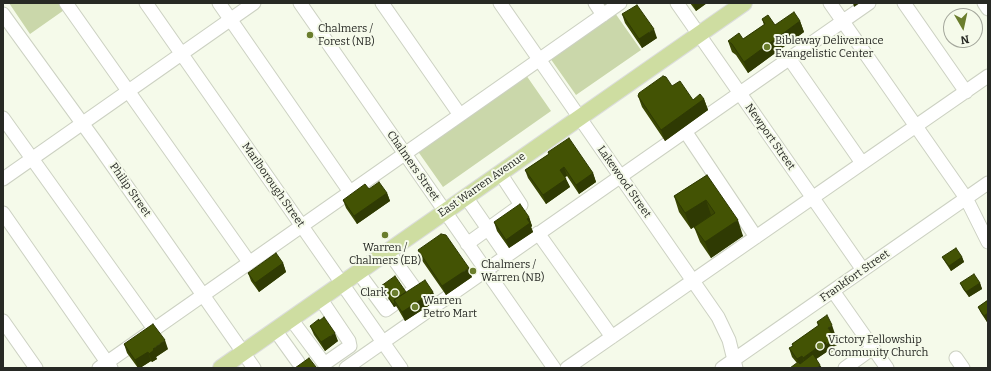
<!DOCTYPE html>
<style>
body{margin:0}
#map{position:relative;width:991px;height:371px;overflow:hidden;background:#f5faea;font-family:Bitter,serif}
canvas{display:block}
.frame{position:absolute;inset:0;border:4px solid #272924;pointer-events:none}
.north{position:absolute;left:943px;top:8px;width:40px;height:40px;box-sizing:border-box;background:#f5faea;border:1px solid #a3a69b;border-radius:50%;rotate:171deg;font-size:11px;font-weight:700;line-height:16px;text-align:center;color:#272924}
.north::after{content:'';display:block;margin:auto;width:14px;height:18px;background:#6a7d2d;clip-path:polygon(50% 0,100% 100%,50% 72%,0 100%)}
</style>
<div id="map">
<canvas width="991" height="371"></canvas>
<div class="frame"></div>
<div class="north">N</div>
</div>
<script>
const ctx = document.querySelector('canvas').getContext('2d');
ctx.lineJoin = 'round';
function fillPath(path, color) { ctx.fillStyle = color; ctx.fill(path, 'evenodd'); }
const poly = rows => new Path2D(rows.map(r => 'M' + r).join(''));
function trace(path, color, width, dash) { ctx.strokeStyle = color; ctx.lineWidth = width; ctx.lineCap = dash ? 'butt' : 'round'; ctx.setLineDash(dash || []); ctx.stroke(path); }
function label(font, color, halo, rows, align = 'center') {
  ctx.font = font + ' Bitter,serif'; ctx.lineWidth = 4; ctx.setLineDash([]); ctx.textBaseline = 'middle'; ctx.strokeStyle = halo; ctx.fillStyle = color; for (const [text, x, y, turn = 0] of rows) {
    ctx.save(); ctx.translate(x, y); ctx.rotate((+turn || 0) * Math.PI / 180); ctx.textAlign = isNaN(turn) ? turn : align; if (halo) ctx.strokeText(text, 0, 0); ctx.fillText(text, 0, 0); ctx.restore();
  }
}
const green = poly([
 [9,3,63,3,67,8,30,34],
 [615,13,641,50,576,95,550,58],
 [526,75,551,111,443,187,417,150]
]);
const minor = poly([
 [66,3,249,262],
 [146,3,401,368],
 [219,3,350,192],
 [300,3,554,368],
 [382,3,460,115],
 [500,3,718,317,729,340,736,368],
 [595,3,603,15],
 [677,3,863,270],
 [830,3,966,198,988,242],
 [904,3,966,92],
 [984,3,988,9],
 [3,14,98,145,254,368],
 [789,58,862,163],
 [3,118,154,329],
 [685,131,756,237],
 [3,179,254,3],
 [466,197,506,255],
 [3,213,111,368],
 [538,233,612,337],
 [467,244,521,205,500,173],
 [388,251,416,290,407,295],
 [358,272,386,310,393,305],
 [833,291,887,368],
 [291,319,323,362,327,362,350,346,349,341,320,298],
 [3,321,36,368],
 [275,330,298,362],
 [956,358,963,368],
 [99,368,620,3],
 [346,368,869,3],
 [567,368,988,76],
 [722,368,988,183],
 [845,368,873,348]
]);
const major = poly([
 [221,368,744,3]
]);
const wall = poly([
 [690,3,707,3,696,11],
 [622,14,657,38,642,48,625,23],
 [762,19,775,25,800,21,804,32,748,73,736,55,732,52,728,41,743,39,764,25],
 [672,86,693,100,704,99,708,110,665,141,642,107,638,96],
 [548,152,593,173,596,182,579,194,567,176,565,177,570,187,546,204,528,178,525,170,549,154],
 [707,175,743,236,711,258,700,242,694,227,712,215,691,229,679,212,674,196],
 [369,189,387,193,390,201,357,224,346,208,343,200],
 [529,217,532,226,531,227,533,232,509,248,497,231,494,222],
 [418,250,472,277,446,295,421,259],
 [942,257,962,257,964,262,951,271,945,262],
 [283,263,286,272,259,292,251,281,248,273],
 [960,283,980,283,982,289,969,297,963,289],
 [381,286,406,292,433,292,436,301,405,321,398,309,396,306,394,307,382,289],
 [988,300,987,322,981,313,978,307],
 [817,322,835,334,833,335,837,345,834,346,835,349,830,354,828,351,816,359,797,363,792,357,789,348,793,346,792,344,818,326],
 [310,326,338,341,325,351,314,335],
 [124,344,168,349,156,357,157,359,152,362,151,361,140,368,138,368,127,353]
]);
const shadedWall = poly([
 [693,3,707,3,696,11],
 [853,3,860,3,854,7],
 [800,21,804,32,748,73,744,62],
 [654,29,657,38,642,48,639,39],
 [704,99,708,110,665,141,661,130],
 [564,167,567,176,563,178,560,170],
 [593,173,596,182,579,194,576,185],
 [566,179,570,187,546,204,543,195],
 [387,193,390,201,357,224,354,216],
 [706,200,711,215,691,229,685,213],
 [529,217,532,226,531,227,533,232,509,248,506,240],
 [738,220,743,236,711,258,705,242],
 [962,257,964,262,951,271,949,266],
 [283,263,286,272,259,292,255,283],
 [469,268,472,277,446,295,442,286],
 [980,283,982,289,969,297,966,292],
 [433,292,436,301,405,321,402,312],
 [395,303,396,306,394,307,393,304],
 [988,313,988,321,987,322,984,316],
 [832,325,835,334,831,336,828,328],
 [335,333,338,341,325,351,321,342],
 [834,336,837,345,834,346,835,349,830,354,826,345,831,338],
 [165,340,168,349,156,357,157,359,152,362,149,354,153,349],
 [825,342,828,351,806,366,803,358],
 [148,352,151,361,140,368,138,368,135,360],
 [802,356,805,365,800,368,797,359],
 [820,365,822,368,816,368]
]);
const building = poly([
 [637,5,654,29,639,39,622,14,637,5],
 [794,12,800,21,744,62,732,44,728,41,739,33,743,39,765,24,762,19,768,15,775,25,794,12],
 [663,76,666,77,672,86,680,81,693,100,700,94,704,99,661,130,638,96,639,93,663,76],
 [569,138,593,173,576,185,564,167,560,170,566,179,543,195,525,170,549,154,548,152,569,138],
 [707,175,738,220,705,242,694,227,715,213,706,200,685,213,674,196,707,175],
 [379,182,387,193,354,216,343,200,365,184,369,189,379,182],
 [520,204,529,217,527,219,530,223,506,240,494,222,520,204],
 [441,234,446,235,469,268,442,286,418,250,441,234],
 [956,248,962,257,949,266,942,257,956,248],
 [276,253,283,263,255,283,248,273,276,253],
 [974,274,980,283,966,292,960,283,974,274],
 [395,276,406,292,394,300,395,303,393,304,381,286,395,276],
 [425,280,433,292,402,312,394,300,425,280],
 [988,300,988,313,984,316,978,307,988,300],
 [827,315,832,325,828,328,834,336,831,338,832,341,826,345,825,342,803,358,802,356,797,359,789,348,793,346,792,344,819,325,817,322,827,315],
 [324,317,335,333,321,342,310,326,319,319,319,321,324,317],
 [153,324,165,340,153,349,154,350,149,354,148,352,135,360,124,344,153,324],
 [813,354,820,365,816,368,790,368,798,362,800,364,813,354],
 [309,358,316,367,315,368,295,368,309,358]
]);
const markers = [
 [310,35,4,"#6a7d2d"],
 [767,47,4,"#6a7d2d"],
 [385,235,4,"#6a7d2d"],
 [473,271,4,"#6a7d2d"],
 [395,293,4,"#6a7d2d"],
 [415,307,4,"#6a7d2d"],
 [820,346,4,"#6a7d2d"]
];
const poiNames = [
 ["Chalmers /",318,29],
 ["Forest (NB)",318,42],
 ["Bibleway Deliverance",775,41],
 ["Evangelistic Center",775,54],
 ["Warren /",385,248,"center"],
 ["Chalmers (EB)",385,261,"center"],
 ["Chalmers /",481,265],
 ["Warren (NB)",481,278],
 ["Clark",387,293,"right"],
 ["Warren",423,301],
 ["Petro Mart",423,314],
 ["Victory Fellowship",828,340],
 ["Community Church",828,353]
];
const streetNames = [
 ["Newport Street",770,137,55],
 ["Chalmers Street",413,166,55],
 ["Lakewood Street",624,182,55],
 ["Marlborough Street",273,185,55],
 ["East Warren Avenue",482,185,-35],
 ["Philip Street",130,190,55],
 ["Frankfort Street",855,276,-35]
];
fillPath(green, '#cad7aa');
trace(minor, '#ccd1c2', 15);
trace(major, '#dcdddc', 18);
trace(minor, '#fff', 13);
trace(major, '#cedda1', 16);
fillPath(wall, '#3a4703');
fillPath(shadedWall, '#2f3a03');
fillPath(building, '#435304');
trace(building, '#2f3a03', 1);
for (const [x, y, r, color] of markers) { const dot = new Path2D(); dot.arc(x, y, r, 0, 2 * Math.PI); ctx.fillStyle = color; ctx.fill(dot); trace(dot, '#f5faea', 1.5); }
label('11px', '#272924', '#f5faea', poiNames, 'left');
label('11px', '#272924', '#f5faea', streetNames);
</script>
